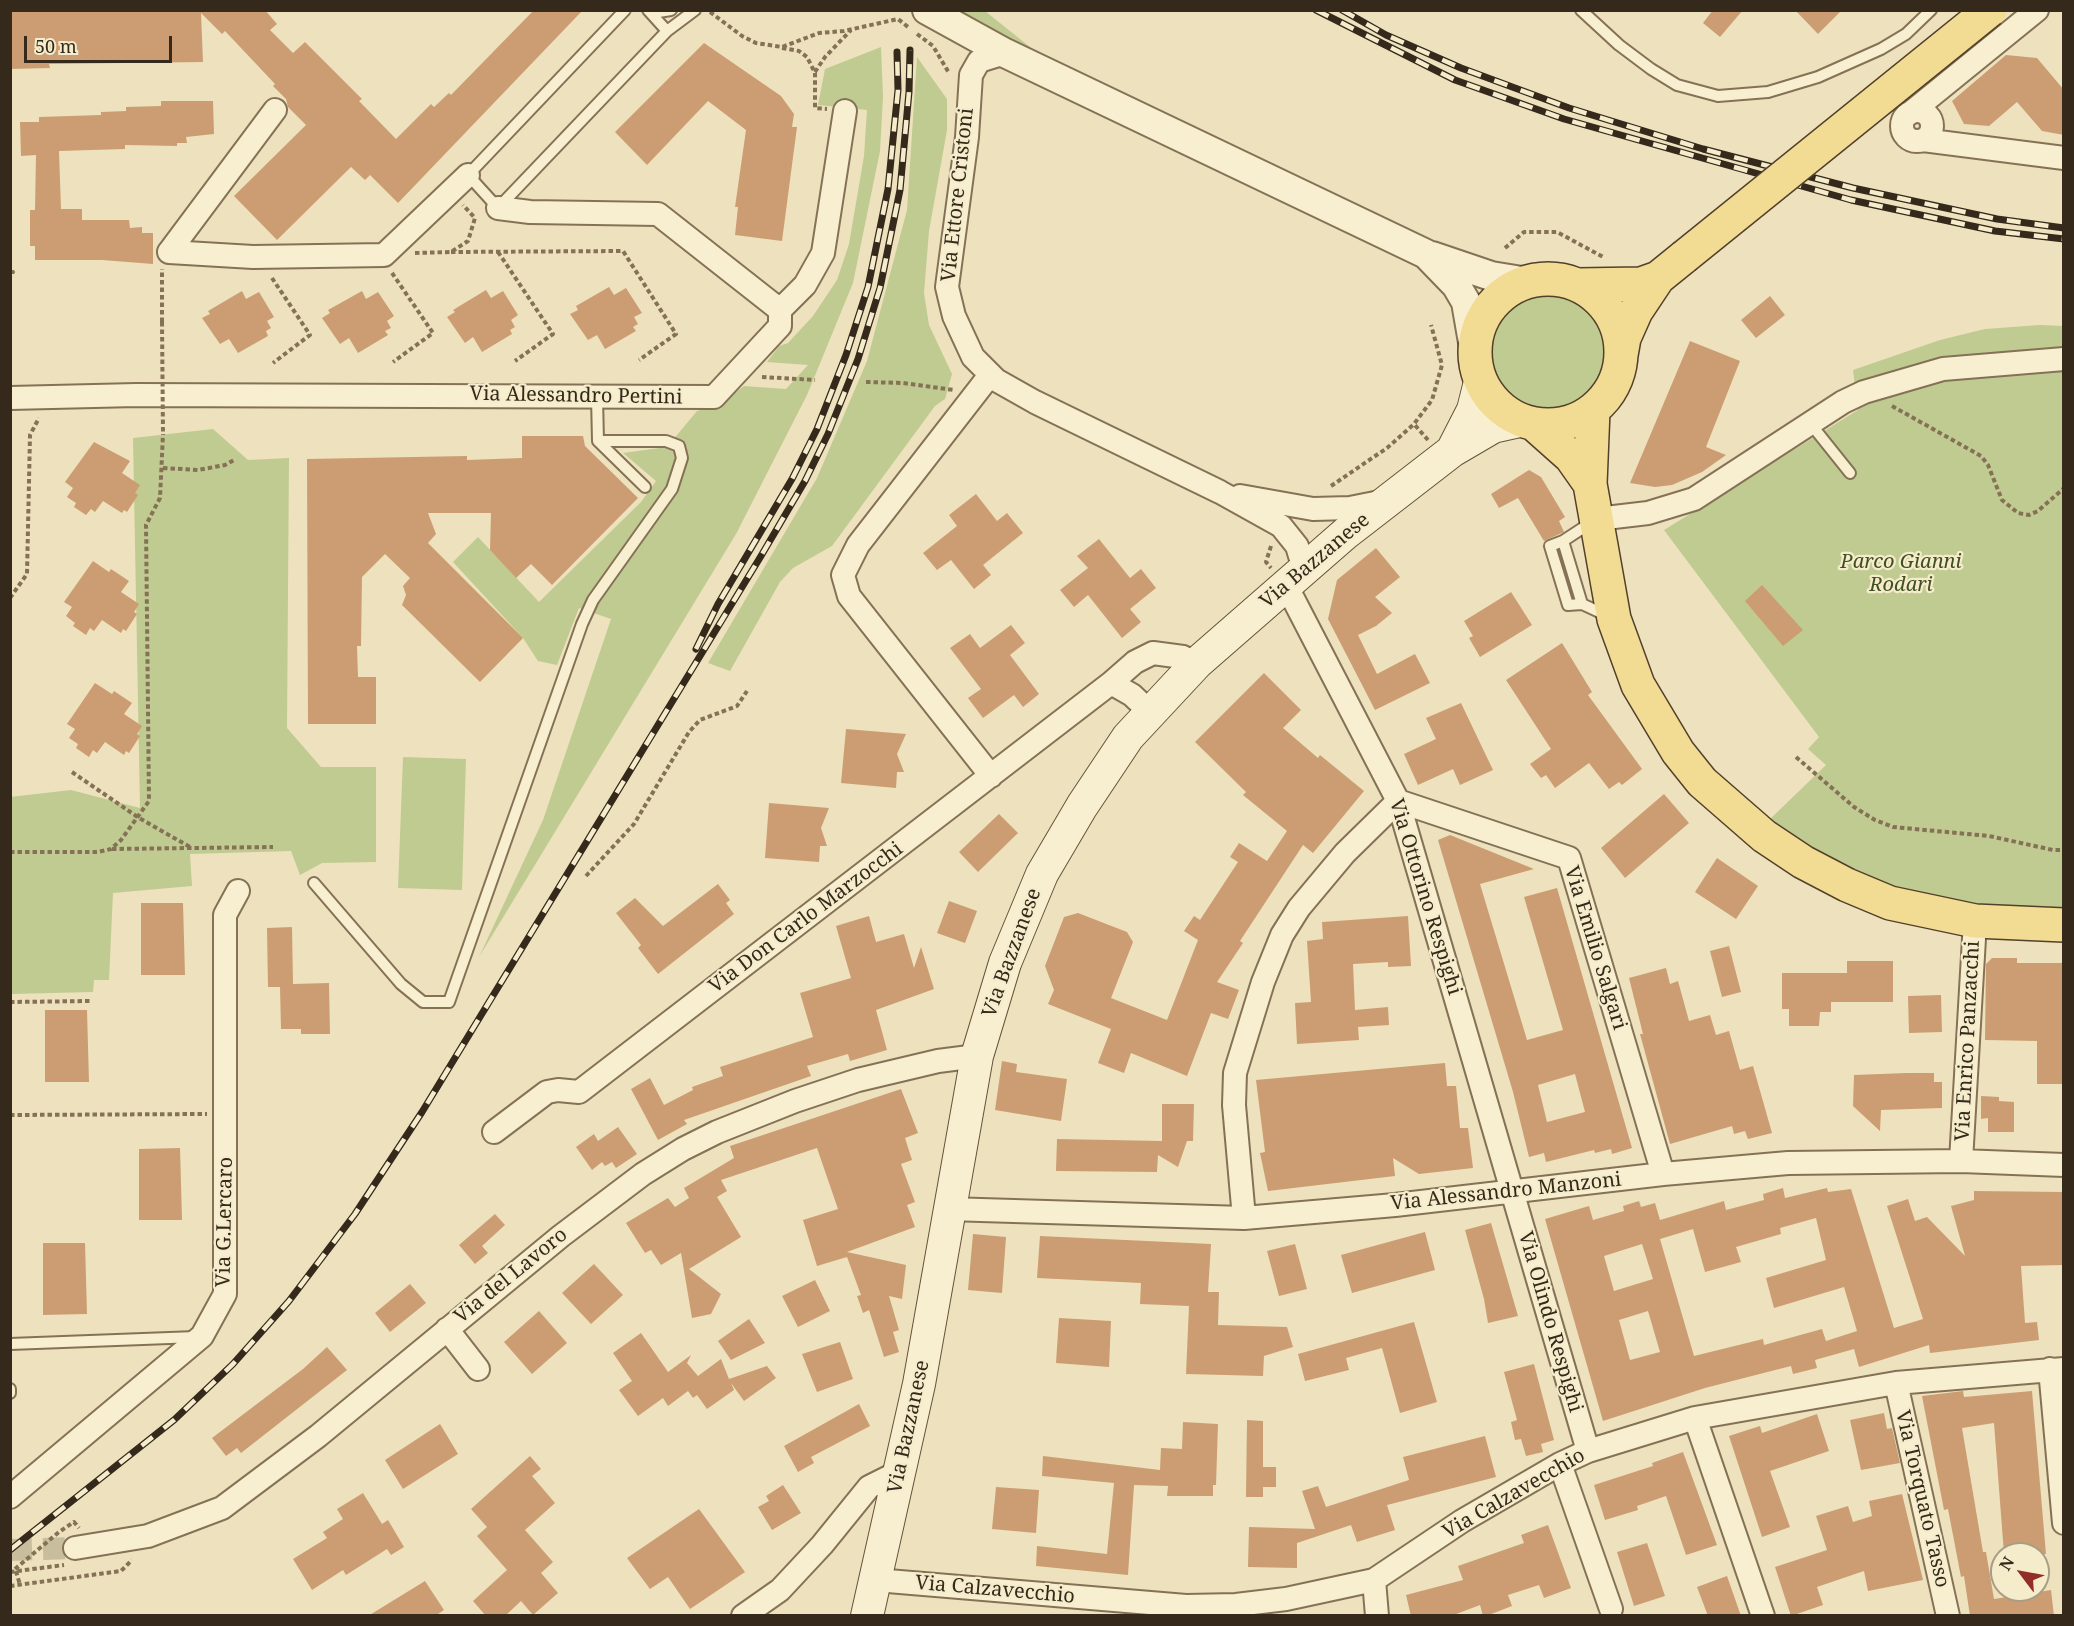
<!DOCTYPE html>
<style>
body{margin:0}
#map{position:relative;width:2074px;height:1626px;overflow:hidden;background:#ede2bd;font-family:"Noto Serif",serif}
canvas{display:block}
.frame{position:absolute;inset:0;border:12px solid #34291b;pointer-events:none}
.north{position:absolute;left:1990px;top:1542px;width:60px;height:60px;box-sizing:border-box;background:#f5eccc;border:2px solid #a89e85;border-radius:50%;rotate:302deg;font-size:16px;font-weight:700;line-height:24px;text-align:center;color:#34291b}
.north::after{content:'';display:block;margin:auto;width:21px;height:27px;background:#932d27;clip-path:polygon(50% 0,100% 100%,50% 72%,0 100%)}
.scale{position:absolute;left:24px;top:36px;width:148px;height:27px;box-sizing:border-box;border:3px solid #34291b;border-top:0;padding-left:8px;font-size:18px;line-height:21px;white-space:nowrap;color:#34291b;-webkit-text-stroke:4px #f5eccc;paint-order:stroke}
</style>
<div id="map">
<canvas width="2074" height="1626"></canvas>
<div class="frame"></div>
<div class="north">N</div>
<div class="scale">50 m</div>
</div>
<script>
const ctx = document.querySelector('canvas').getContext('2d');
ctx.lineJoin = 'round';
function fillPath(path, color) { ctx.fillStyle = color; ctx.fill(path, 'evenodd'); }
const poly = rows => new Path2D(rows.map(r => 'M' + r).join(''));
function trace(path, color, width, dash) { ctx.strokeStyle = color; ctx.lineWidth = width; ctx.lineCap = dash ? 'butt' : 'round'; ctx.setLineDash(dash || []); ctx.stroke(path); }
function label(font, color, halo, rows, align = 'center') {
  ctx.font = font + ' "Noto Serif",serif'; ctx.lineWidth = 4.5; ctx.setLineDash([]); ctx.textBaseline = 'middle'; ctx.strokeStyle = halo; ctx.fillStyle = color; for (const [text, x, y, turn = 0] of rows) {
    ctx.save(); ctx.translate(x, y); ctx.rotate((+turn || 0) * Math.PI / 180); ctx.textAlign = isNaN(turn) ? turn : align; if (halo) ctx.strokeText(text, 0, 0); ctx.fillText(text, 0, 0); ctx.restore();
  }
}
const green = poly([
 [951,11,985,11,1035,51,959,17],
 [881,47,883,97,880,151,853,283,807,395,736,534,479,957,543,820,611,619,579,608,557,665,538,661,523,638,453,562,478,537,539,602,641,502,656,481,623,453,667,447,697,411,720,404,744,386,786,389,808,365,767,362,779,346,788,343,813,316,837,280,849,244,864,156,867,110,818,105,825,69],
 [917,57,947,99,947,130,929,231,924,293,929,325,952,374,945,399,935,406,832,546,793,568,780,582,730,671,708,663,817,478,867,361,907,210],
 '1486 351a64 64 0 1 1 128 0a64 64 0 1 1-128 0Z',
 [2040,325,2063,326,2063,911,1996,910,1946,902,1887,884,1828,860,1767,822,1826,765,1808,749,1819,737,1664,530,1858,410,1853,370,1940,340,1985,329],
 [213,429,248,460,289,458,287,728,321,767,376,767,376,862,322,863,300,875,291,851,190,854,192,886,113,893,109,980,94,980,93,992,11,994,10,797,71,790,140,808,133,438],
 [403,757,466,759,462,890,398,888]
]);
const building = poly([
 [10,10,265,10,277,24,270,30,293,53,305,42,362,99,359,101,396,139,431,104,434,107,449,93,451,95,534,10,583,10,398,203,370,175,365,180,351,167,277,240,234,196,306,125,288,107,286,99,273,86,275,84,225,31,222,34,201,13,203,62,49,64,50,68,10,69],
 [1713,10,1743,10,1720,37,1703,23],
 [1795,10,1842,10,1818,34],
 [704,43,781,96,794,114,792,127,797,127,782,241,735,235,738,207,735,207,746,130,708,101,647,165,615,132],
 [2006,55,2037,58,2064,90,2064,135,2042,131,2017,102,1989,126,1964,124,1952,101],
 [161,101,213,101,214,134,186,137,187,143,177,143,177,146,125,145,125,149,59,151,61,209,82,209,82,220,129,220,130,228,142,227,142,233,153,233,153,264,102,260,35,260,35,246,30,246,30,210,35,210,36,155,21,156,20,122,39,122,39,117,101,115,101,112,126,111,126,107,161,106],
 [609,287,614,295,626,288,642,313,634,317,638,324,633,327,636,331,605,349,597,335,588,340,570,314,578,310,576,306],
 [486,290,491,298,503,291,518,315,511,320,515,327,510,330,512,334,482,352,473,337,465,343,447,317,455,312,453,310],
 [242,291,246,299,259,292,274,317,267,321,271,328,266,331,268,336,238,353,229,339,220,344,202,318,210,314,208,311],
 [362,291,366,299,378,292,394,316,387,321,391,328,385,331,388,335,358,353,349,338,340,344,322,318,330,313,328,310],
 [1770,296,1785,315,1756,338,1741,320],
 [1690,341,1740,361,1706,447,1726,455,1702,472,1672,485,1655,487,1630,483],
 [522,436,583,436,585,446,638,498,552,585,531,564,516,578,490,550,491,513,428,513,436,534,428,543,523,638,480,682,402,605,406,595,403,586,410,578,385,554,362,577,361,646,357,646,358,677,376,677,376,724,308,724,307,459,467,456,467,460,522,458],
 [94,442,130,461,122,473,140,485,135,493,138,495,127,512,124,510,122,513,103,501,95,512,91,509,86,515,74,507,76,503,67,497,73,488,65,482],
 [1529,470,1541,477,1565,517,1559,521,1564,532,1544,541,1518,498,1499,508,1491,494],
 [976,494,997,521,1007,513,1023,533,983,565,991,575,974,589,951,560,937,570,923,553,957,526,949,515],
 [1099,539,1130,578,1141,569,1156,588,1130,609,1141,622,1122,638,1088,595,1074,607,1060,590,1088,568,1077,556],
 [1376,548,1400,577,1375,597,1392,613,1376,626,1358,635,1377,674,1415,654,1430,683,1375,710,1328,619,1337,580],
 [93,561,109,572,111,569,129,581,121,592,139,604,134,612,137,614,126,631,123,629,121,633,102,620,94,631,90,628,86,635,73,626,75,623,66,616,72,607,64,602],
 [1762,585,1803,630,1783,646,1745,601],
 [1511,592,1532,625,1480,657,1469,638,1473,636,1464,621],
 [1011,625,1025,643,1010,655,1039,694,1023,707,1014,695,983,718,968,698,981,689,950,648,970,634,980,648],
 [1562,643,1592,692,1588,695,1642,769,1622,785,1619,782,1609,789,1589,763,1555,788,1546,775,1541,778,1530,764,1551,749,1506,680],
 [1264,673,1301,710,1283,728,1318,758,1320,755,1364,791,1313,853,1303,845,1240,941,1243,943,1217,982,1239,990,1228,1019,1211,1013,1187,1076,1131,1053,1124,1073,1098,1063,1111,1029,1048,1004,1054,990,1045,966,1064,917,1078,913,1127,932,1133,942,1111,998,1167,1020,1198,940,1184,931,1194,916,1200,920,1238,862,1230,857,1239,843,1267,861,1287,831,1243,795,1246,792,1195,742],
 [95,683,112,694,114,691,132,703,124,714,142,726,137,734,140,736,129,753,126,751,124,755,105,742,97,753,93,750,89,757,76,748,78,744,69,738,75,729,67,724],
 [1461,703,1493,770,1460,785,1453,769,1418,785,1404,754,1436,739,1426,718],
 [846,729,906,734,897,754,904,772,897,772,896,788,841,783],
 [1664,794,1689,823,1625,878,1601,848],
 [769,803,829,808,821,828,827,846,820,846,819,862,765,858],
 [999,814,1018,833,978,872,959,852],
 [1450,835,1534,869,1480,884,1527,1040,1563,1030,1524,897,1557,888,1632,1148,1612,1154,1611,1149,1595,1153,1594,1150,1546,1162,1544,1153,1529,1157,1513,1092,1438,840],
 [1575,1074,1585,1112,1547,1122,1538,1085],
 [1717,858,1758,886,1736,919,1695,892],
 [718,884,730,900,726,903,734,914,658,974,638,948,641,945,616,913,635,898,663,926],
 [949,901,977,911,965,943,937,933],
 [141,903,183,903,185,975,141,975],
 [869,916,876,942,904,934,914,968,921,947,934,989,876,1010,887,1050,850,1061,848,1054,807,1066,811,1076,684,1120,687,1124,658,1140,631,1089,650,1078,664,1105,693,1090,692,1087,723,1076,720,1067,813,1037,800,993,851,978,836,926],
 [1408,916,1411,966,1388,967,1388,962,1353,964,1355,1010,1388,1007,1389,1025,1358,1027,1359,1040,1297,1044,1295,1003,1311,1002,1307,941,1323,939,1322,922],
 [292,927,293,984,329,983,330,1034,301,1034,301,1029,281,1029,280,987,268,987,267,928],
 [1729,946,1741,992,1722,997,1710,951],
 [1992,958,2017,958,2017,963,2064,963,2064,1084,2037,1084,2037,1041,1985,1040,1986,964],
 [1847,961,1893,961,1893,1002,1831,1002,1831,1012,1820,1012,1819,1026,1789,1026,1789,1009,1782,1009,1782,973,1847,973],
 [1666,968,1670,984,1678,981,1689,1021,1710,1015,1716,1035,1729,1031,1740,1070,1753,1066,1772,1133,1748,1139,1745,1131,1734,1134,1732,1126,1670,1144,1640,1034,1643,1034,1629,978],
 [1941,995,1942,1032,1909,1033,1908,996],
 [45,1010,87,1010,89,1082,45,1082],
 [1002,1061,1017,1064,1016,1072,1067,1079,1061,1121,995,1110],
 [1445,1063,1447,1086,1456,1086,1460,1128,1468,1128,1473,1168,1419,1174,1393,1158,1395,1176,1268,1191,1260,1153,1265,1152,1256,1080],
 [1907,1073,1934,1073,1934,1082,1942,1082,1942,1108,1881,1110,1880,1131,1853,1106,1854,1075],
 [901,1089,918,1133,905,1138,912,1160,901,1164,915,1202,907,1205,915,1227,847,1252,906,1265,902,1299,889,1296,899,1330,893,1332,899,1352,884,1357,869,1310,863,1313,857,1296,861,1295,847,1257,817,1266,803,1220,838,1209,817,1148,721,1180,727,1191,717,1197,741,1237,689,1269,721,1294,711,1314,692,1318,681,1253,661,1265,651,1250,645,1253,626,1223,668,1198,675,1207,689,1198,684,1188,734,1158,730,1146],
 [1981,1096,1999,1097,1999,1101,2014,1102,2014,1132,1988,1132,1988,1118,1981,1119],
 [1162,1104,1194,1104,1193,1141,1187,1141,1178,1167,1158,1155,1157,1172,1056,1171,1057,1139,1162,1141],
 [618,1127,637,1154,616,1168,612,1162,605,1166,602,1162,592,1170,576,1147,594,1134,598,1141],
 [180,1148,182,1220,139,1220,139,1149],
 [1783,1188,1785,1198,1827,1188,1828,1192,1851,1189,1894,1328,1923,1319,1887,1206,1908,1199,1915,1221,1927,1217,1965,1256,1951,1206,1974,1200,1974,1191,2064,1192,2064,1265,2021,1266,2025,1323,2037,1322,2039,1340,1930,1353,1929,1345,1859,1367,1854,1349,1815,1360,1817,1368,1793,1374,1791,1366,1705,1388,1603,1421,1545,1219,1589,1206,1593,1220,1624,1211,1623,1206,1639,1201,1641,1207,1655,1203,1660,1220,1724,1201,1726,1210,1764,1200,1763,1194],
 [1816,1218,1826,1260,1766,1278,1774,1308,1844,1287,1857,1331,1826,1341,1822,1329,1764,1345,1763,1339,1694,1356,1660,1239,1693,1229,1705,1272,1741,1262,1736,1247,1781,1234,1780,1228],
 [1642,1244,1653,1279,1614,1291,1604,1256],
 [1648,1311,1660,1352,1630,1360,1619,1320],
 [495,1214,505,1225,482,1246,488,1253,475,1264,459,1245],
 [1491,1223,1518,1316,1488,1323,1484,1299,1465,1230],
 [1425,1232,1435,1270,1352,1293,1341,1255],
 [973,1234,1006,1237,1002,1293,968,1290],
 [1040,1236,1211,1244,1208,1292,1219,1292,1218,1325,1287,1327,1293,1347,1264,1356,1263,1376,1186,1374,1189,1306,1140,1304,1141,1283,1037,1278],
 [43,1243,85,1243,87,1314,43,1315],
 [1295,1244,1307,1289,1279,1296,1267,1251],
 [594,1264,623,1295,591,1324,562,1293],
 [815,1280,830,1311,798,1327,782,1296],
 [410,1284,426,1303,390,1332,375,1313],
 [539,1311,567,1343,532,1374,504,1342],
 [1059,1318,1111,1321,1109,1367,1056,1363],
 [749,1319,765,1343,731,1360,718,1341],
 [1414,1322,1437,1402,1400,1413,1382,1348,1346,1358,1349,1370,1305,1381,1298,1354],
 [641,1333,668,1372,691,1355,687,1363,698,1376,721,1359,729,1379,767,1366,776,1378,744,1401,731,1383,734,1390,707,1409,697,1395,693,1398,688,1391,668,1406,663,1398,638,1416,619,1390,632,1381,613,1353],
 [840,1342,853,1379,817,1392,802,1354],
 [327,1347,347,1370,241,1453,237,1448,226,1456,212,1438,303,1369],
 [1534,1364,1554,1440,1541,1444,1543,1452,1526,1456,1521,1439,1515,1440,1511,1422,1517,1420,1504,1372],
 [1963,1391,1964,1397,2032,1391,2046,1554,2004,1554,1994,1423,1962,1428,1983,1552,1986,1552,1994,1599,2051,1590,2054,1616,1970,1616,1964,1576,1961,1577,1948,1509,1944,1510,1922,1396],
 [859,1404,870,1426,811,1457,814,1463,798,1472,784,1446],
 [1884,1413,1887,1429,1892,1428,1900,1463,1861,1470,1850,1420],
 [1817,1414,1829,1451,1770,1471,1790,1527,1762,1537,1729,1436,1760,1426,1762,1433],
 [1247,1420,1263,1421,1263,1467,1276,1467,1276,1487,1263,1487,1263,1497,1246,1497],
 [1183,1422,1218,1424,1216,1485,1213,1485,1213,1496,1167,1496,1168,1486,1134,1485,1128,1575,1036,1566,1037,1546,1107,1554,1114,1483,1042,1476,1043,1456,1160,1470,1161,1448,1182,1449],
 [440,1424,458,1454,403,1489,385,1460],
 [1485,1436,1496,1477,1387,1505,1395,1530,1357,1542,1351,1525,1297,1543,1297,1568,1248,1567,1249,1527,1315,1529,1302,1491,1318,1486,1326,1507,1409,1480,1403,1457],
 [1683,1452,1717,1545,1686,1555,1666,1496,1637,1506,1638,1510,1605,1520,1594,1485,1653,1466,1652,1463],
 [530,1456,541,1469,532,1476,555,1503,525,1530,553,1562,541,1573,558,1593,533,1615,521,1601,505,1616,486,1616,473,1601,507,1570,477,1536,487,1527,471,1509],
 [783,1485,801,1513,772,1530,758,1507,769,1501,766,1496],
 [996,1487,1039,1490,1036,1533,992,1529],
 [363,1493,382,1524,388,1520,404,1547,391,1555,387,1549,346,1575,343,1570,312,1590,293,1559,327,1538,323,1532,343,1519,337,1509],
 [1902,1494,1923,1580,1868,1591,1864,1571,1817,1587,1823,1605,1791,1616,1775,1567,1827,1550,1816,1516,1848,1506,1853,1522,1872,1516,1869,1501],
 [699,1509,745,1572,690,1609,668,1577,650,1589,627,1558],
 [1548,1525,1571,1588,1544,1598,1539,1585,1508,1595,1512,1606,1486,1616,1483,1616,1480,1605,1451,1616,1411,1616,1406,1595,1463,1580,1458,1566,1524,1543,1521,1535],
 [1647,1543,1665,1596,1634,1606,1617,1552],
 [1727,1576,1741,1616,1708,1616,1697,1587],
 [425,1581,444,1610,435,1616,368,1616]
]);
const minorTunnel = poly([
 [10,1550,75,1548]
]);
const path = poly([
 [710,12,742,36,756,43,782,47,819,33,844,31,898,19,908,27],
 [917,34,933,46,949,73],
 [782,48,799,51,807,57,815,73,815,108,827,109],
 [815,72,825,57,851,30],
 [1505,248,1524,232,1557,232,1605,258],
 [451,252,623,251,676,334,639,360],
 [498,252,553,334,515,361],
 [415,253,451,252,468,241,475,218,463,205],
 [10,272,13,272,10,277],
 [392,273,433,333,393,362],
 [272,278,310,335,273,363],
 [162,322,162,269],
 [762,377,815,380],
 [866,382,903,383,954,390],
 [1892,406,1981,456,1988,465,2002,500,2018,513,2029,515,2038,511,2064,488],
 [1428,440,1414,424,1432,400,1442,365,1431,325],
 [163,468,198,470,225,465,234,460],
 [1331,486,1387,448,1414,424],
 [1271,546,1266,562,1271,568],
 [10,598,27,574,30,435,39,418],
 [1796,757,1854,807,1875,820,1893,827,1989,836,2053,850,2064,850],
 [72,772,139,818,190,847],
 [112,849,273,847],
 [10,852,98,852,111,849,121,840,149,801,146,525,160,498,163,434],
 [586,876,634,824,689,732,700,720,737,706,747,691],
 [10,1002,91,1001],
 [10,1115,207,1114],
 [15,1569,59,1532,74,1522,79,1528],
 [16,1571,20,1585],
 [10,1572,64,1565],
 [10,1586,121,1571,132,1560]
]);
const service = poly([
 [625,10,468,175,498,208,667,31,695,10],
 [648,10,667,31],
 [1581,10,1619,45,1651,69,1677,85,1718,96,1768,92,1818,77,1881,49,1906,34,1931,10],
 [652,13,671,10],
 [597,397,598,441,645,487],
 [1810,423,1850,473],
 [1592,522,1563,541,1582,604,1608,616],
 [1563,541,1550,546,1568,605,1582,604],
 [314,883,401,984,423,1002,449,1002,582,624,593,600,672,489,682,458,679,446,666,441,598,441],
 [10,1344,196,1337],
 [10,1389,10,1393]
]);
const minor = poly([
 [1005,53,979,61,971,75,967,137,947,287,954,316,973,357,996,380,1035,402,1220,492,1281,526,1297,546,1304,569],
 '1902 126a15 15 0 1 1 30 0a15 15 0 1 1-30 0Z',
 [1909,114,2037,10],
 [1923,140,2064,158],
 [169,252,253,257,384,255,468,175],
 [169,252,275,110],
 [780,310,805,285,823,253,845,111],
 [990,375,858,545,843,575,849,596,991,776],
 [10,398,136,395,714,397,780,326,780,310,658,214,530,212,498,208],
 [1240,496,1313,509,1350,508,1385,501],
 [1597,519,1648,513,1694,499,1843,402,1864,392,1943,369,2064,359],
 [1286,585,1398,801,1588,1451],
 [1150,712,1132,695,1111,683,1135,662,1153,653,1183,657,1197,663],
 [1398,801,1569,858,1663,1174],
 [494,1132,547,1092,558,1090,579,1092,1111,683],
 [1961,1161,1975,921],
 [948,1209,1244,1218,1395,1205,1663,1174,1788,1163,1961,1161,2064,1165],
 [1244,1218,1234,1105,1235,1073,1263,982,1282,935,1299,908,1345,853,1398,801],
 [447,1329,478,1369],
 [2050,1369,2064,1523],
 [1896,1383,1948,1616],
 [1695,1418,1763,1616],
 [1560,1464,1611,1609],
 [10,1497,202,1336,225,1294,225,915,238,891],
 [75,1548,148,1536,222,1508,318,1436,561,1236,643,1174,683,1149,717,1132,795,1101,858,1080,938,1061,977,1056],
 [876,1580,1186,1606,1236,1605,1286,1599,1374,1580,1462,1521,1560,1464,1588,1451,1695,1418,1896,1383,2064,1369],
 [1374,1580,1377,1616],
 [743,1616,780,1590,822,1545,869,1487,899,1472]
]);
const tertiary = poly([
 [927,10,1005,53,1426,254,1456,285,1466,302,1474,348],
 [1432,256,1491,276,1528,282]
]);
const secondary = poly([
 [1452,451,1473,410,1480,382],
 [867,1616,919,1384,977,1056,1005,963,1042,874,1082,806,1128,737,1197,663,1346,533,1452,451,1493,427,1520,421]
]);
const primary = poly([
 '1475 352a73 73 0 1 1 146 0a73 73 0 1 1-146 0Z',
 [1578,285,1641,284,1658,278],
 [1621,355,1624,338,1636,311,1658,278,1684,257],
 [1593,410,1590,484,1614,619,1638,685,1678,752,1702,782,1764,836,1803,862,1847,885,1890,903,1975,921,2064,925],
 [1535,425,1571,457,1590,484]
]);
const rail = poly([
 [1316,10,1455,80,1564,119,1851,200,1995,231,2064,239],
 [1342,10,1386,35,1461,68,1569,108,1703,149,1853,188,1997,219,2064,228],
 [696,649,718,604,792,479,817,429,846,355,868,287,888,189,898,90,897,52],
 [10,1550,174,1420,233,1364,289,1301,355,1214,422,1112,761,556,805,481,828,434,858,359,880,288,900,190,909,92,910,50]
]);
const pathBridge = poly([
 [162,322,163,434]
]);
const primaryBridge = poly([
 [1684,257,1990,10]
]);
const streetNames = [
 ["Via Ettore Cristoni",958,195,-84],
 ["Via Alessandro Pertini",576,396,1],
 ["Via Bazzanese",1315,561,-40],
 ["Via Ottorino Respighi",1425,897,73],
 ["Via Don Carlo Marzocchi",806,918,-37],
 ["Via Emilio Salgari",1595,948,73],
 ["Via Bazzanese",1012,953,-70],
 ["Via Enrico Panzacchi",1968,1041,-87],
 ["Via Alessandro Manzoni",1506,1192,-6],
 ["Via G.Lercaro",225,1222,-89],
 ["Via del Lavoro",511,1276,-39],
 ["Via Olindo Respighi",1550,1322,74],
 ["Via Bazzanese",909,1427,-78],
 ["Via Calzavecchio",1514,1494,-30],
 ["Via Torquato Tasso",1922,1499,77],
 ["Via Calzavecchio",995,1590,5]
];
const parkNames = [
 ["Parco Gianni",1901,562],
 ["Rodari",1901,585]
];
fillPath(green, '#c0cb91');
fillPath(building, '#cc9d72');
trace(minorTunnel, '#c8bd9d', 22, [22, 11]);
trace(service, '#857256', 14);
trace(minor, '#857256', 26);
trace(tertiary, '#857256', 32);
trace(secondary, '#66533a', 34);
trace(primary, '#52402b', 36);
trace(path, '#857256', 4, [4.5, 3]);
trace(service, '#f8efd0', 10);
trace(minor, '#f8efd0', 22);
trace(tertiary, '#f8efd0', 28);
trace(secondary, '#f8efd0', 32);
trace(primary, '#f2db93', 33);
trace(rail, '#34291b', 7);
trace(rail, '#f5eccc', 4.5, [14]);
trace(primaryBridge, '#52402b', 36, []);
trace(pathBridge, '#857256', 4, [4.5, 3]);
trace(primaryBridge, '#f2db93', 33);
label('20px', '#34291b', '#f5eccc', streetNames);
label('italic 20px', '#415022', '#f5eccc', parkNames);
</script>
